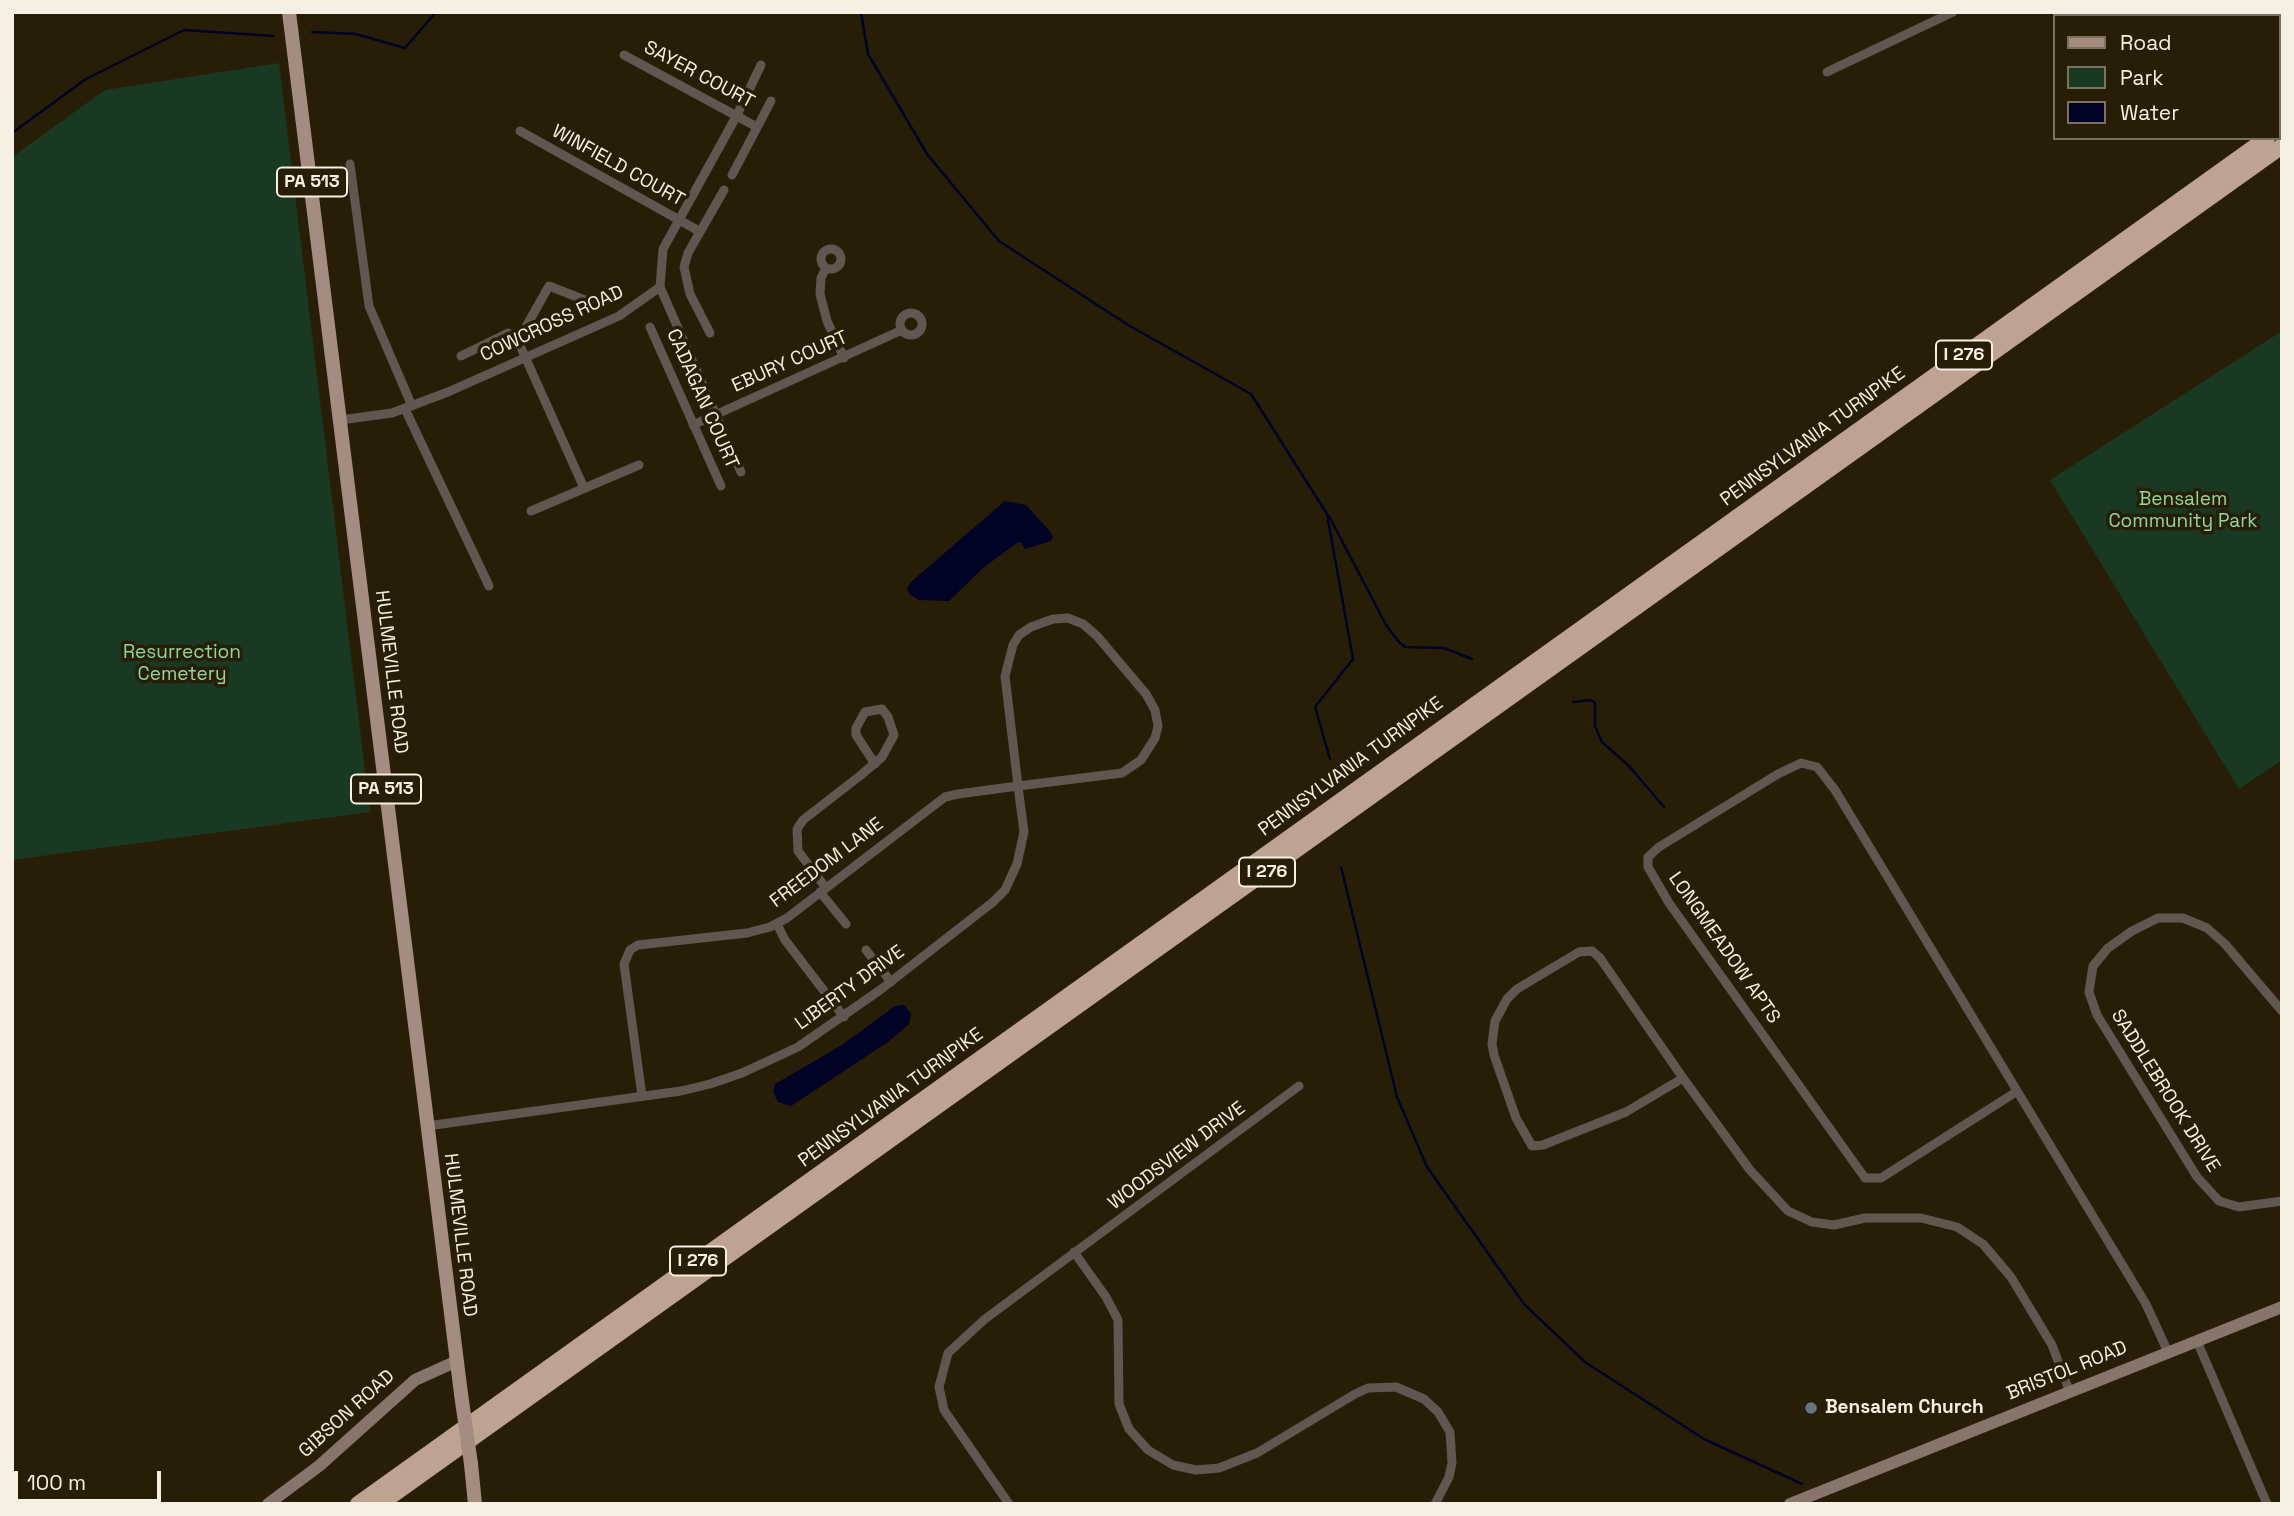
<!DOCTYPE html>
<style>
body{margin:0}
#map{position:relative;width:2294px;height:1516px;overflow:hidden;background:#281e07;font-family:"Space Grotesk",sans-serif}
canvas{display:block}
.frame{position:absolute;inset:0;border:14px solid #f6f0e2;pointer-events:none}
.legend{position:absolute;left:2053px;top:14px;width:228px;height:126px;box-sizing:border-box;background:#281e07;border:2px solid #7a725f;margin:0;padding:9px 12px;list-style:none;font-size:21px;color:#f6f0e2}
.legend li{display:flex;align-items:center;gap:14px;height:35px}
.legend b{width:35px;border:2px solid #7a725f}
.scale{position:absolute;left:14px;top:1471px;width:147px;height:32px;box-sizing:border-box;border:4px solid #f6f0e2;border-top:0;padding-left:9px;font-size:21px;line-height:24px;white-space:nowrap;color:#f6f0e2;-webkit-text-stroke:5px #281e07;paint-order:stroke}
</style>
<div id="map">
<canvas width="2294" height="1516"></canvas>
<div class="frame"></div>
<ul class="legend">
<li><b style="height:9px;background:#a48c80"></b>Road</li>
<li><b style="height:19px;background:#1a3922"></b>Park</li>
<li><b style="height:19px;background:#000326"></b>Water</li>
</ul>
<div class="scale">100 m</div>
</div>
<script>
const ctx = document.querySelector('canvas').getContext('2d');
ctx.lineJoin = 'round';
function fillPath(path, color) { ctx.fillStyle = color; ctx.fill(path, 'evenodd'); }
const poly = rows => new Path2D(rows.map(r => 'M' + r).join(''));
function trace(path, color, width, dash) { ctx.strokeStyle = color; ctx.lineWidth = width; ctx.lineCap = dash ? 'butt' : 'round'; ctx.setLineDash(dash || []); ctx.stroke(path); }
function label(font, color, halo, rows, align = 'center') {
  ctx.font = font + ' "Space Grotesk",sans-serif'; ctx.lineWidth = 7; ctx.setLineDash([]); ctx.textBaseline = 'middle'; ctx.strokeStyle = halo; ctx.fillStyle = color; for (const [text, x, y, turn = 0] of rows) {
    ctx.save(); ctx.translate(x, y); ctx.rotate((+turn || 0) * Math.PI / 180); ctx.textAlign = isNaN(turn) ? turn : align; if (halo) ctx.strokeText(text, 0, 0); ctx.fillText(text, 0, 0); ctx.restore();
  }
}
const green = poly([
 [279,63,370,812,12,860,12,157,105,90],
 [2282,331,2282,760,2239,789,2050,480]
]);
const water = poly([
 [1005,501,1026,505,1049,530,1053,537,1051,541,1025,549,1021,542,1017,543,983,568,949,601,919,600,910,595,907,588,912,581],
 [904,1005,911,1013,909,1024,888,1042,791,1106,778,1102,773,1092,775,1084,842,1045,895,1006]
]);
const stream = poly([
 [861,12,868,54,927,154,999,241,1128,325,1251,394,1327,514,1353,659,1315,707,1330,759],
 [312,32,356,34,405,48,436,12],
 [12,133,86,79,184,30,273,36],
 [1329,516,1386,625,1399,642,1405,647,1444,648,1472,659],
 [1573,702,1591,700,1595,703,1595,726,1602,742,1629,766,1664,807],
 [1341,867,1397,1097,1427,1167,1524,1304,1585,1362,1704,1439,1802,1484]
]);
const street = poly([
 [624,55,757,127],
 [1827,72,1953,12],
 [520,131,699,231],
 [350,164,369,306,412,406],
 [732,175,771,101],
 '821 259a10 10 0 1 1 20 0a10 10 0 1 1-20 0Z',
 [826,268,821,278,820,294,827,321,844,358],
 [660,287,741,472],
 '900 324a11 11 0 1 1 22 0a11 11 0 1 1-22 0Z',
 [650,327,721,486],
 [710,333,690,294,684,267,688,253,724,190],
 [461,356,508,333,518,341],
 [405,409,489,586],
 [340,420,392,413,448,392,619,316,660,287,663,249,737,115,761,65],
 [693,425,902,330],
 [584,488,518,341,549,286,590,302],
 [531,511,639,465],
 [826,888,798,851,797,829,803,820,861,775,882,757,894,735,888,717,882,709,865,712,856,728,856,735,875,764],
 [820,892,846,924],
 [777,924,785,940,844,1017],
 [866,950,891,982],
 [1592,951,1600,958,1683,1078,1626,1112,1543,1145,1532,1146,1516,1118,1494,1055,1492,1044,1495,1021,1507,999,1517,989,1579,952,1592,951],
 [2282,1011,2225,944,2207,928,2183,918,2158,918,2132,931,2108,948,2093,966,2089,992,2097,1015,2197,1177,2219,1201,2239,1207,2282,1201],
 [1683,1078,1750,1170,1788,1211,1812,1222,1834,1225,1865,1218,1921,1218,1957,1227,1983,1244,2011,1277,2052,1345,2069,1390],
 [2016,1092,1881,1178,1865,1178,1669,903,1648,867,1648,857,1659,847,1778,774,1801,763,1817,767,1835,790,2146,1304,2168,1352],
 [427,1126,681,1091,710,1084,742,1073,798,1047,880,990,993,902,1005,890,1017,864,1024,832,1018,786,1005,676,1013,645,1019,635,1031,627,1053,619,1068,618,1083,624,1097,636,1146,694,1155,710,1158,726,1155,738,1141,760,1122,773,1018,786,958,794,945,797,787,918,770,927,747,933,638,945,630,950,624,964,642,1096],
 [1074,1252,1106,1297,1118,1320,1119,1404,1129,1429,1148,1450,1173,1465,1196,1470,1219,1468,1257,1453,1355,1394,1368,1388,1396,1387,1424,1399,1438,1412,1450,1432,1452,1463,1449,1477,1435,1504],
 [2197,1341,2267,1504],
 [1009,1504,944,1410,939,1387,948,1353,985,1319,1299,1086]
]);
const secondary = poly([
 [268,1504,319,1466,415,1380,457,1361],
 [1790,1504,2282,1307]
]);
const primary = poly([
 [289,12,461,1394],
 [471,1464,475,1504]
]);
const highway = poly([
 [2278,130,2282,128],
 [358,1504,2267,138],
 [380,1504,2282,146]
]);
const primaryBridge = poly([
 [461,1394,471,1464]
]);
const markers = [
 [1811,1408,7,"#6b7280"]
];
const shields = [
 [312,182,70],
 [1964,355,56],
 [386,789,70],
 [1267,872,56],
 [698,1261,56]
];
const shieldNames = [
 ["PA 513",312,182],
 ["I 276",1964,355],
 ["PA 513",386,789],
 ["I 276",1267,872],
 ["I 276",698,1261]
];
const streetNames = [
 ["SAYER COURT",699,75,28],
 ["WINFIELD COURT",618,166,29],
 ["COWCROSS ROAD",552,324,-25],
 ["EBURY COURT",790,362,-24],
 ["CADAGAN COURT",702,399,66],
 ["PENNSYLVANIA TURNPIKE",1813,437,-36],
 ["HULMEVILLE ROAD",391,672,83],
 ["PENNSYLVANIA TURNPIKE",1351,767,-36],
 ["FREEDOM LANE",827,863,-37],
 ["LONGMEADOW APTS",1724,948,55],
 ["LIBERTY DRIVE",850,988,-36],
 ["SADDLEBROOK DRIVE",2165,1091,58],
 ["PENNSYLVANIA TURNPIKE",891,1098,-36],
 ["WOODSVIEW DRIVE",1177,1156,-37],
 ["HULMEVILLE ROAD",460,1235,83],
 ["BRISTOL ROAD",2067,1371,-22],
 ["GIBSON ROAD",347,1414,-42]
];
const parkNames = [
 ["Bensalem",2183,500],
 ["Community Park",2183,522],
 ["Resurrection",182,653],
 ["Cemetery",182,675]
];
const poiNames = [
 ["Bensalem Church",1825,1408]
];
fillPath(green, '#1a3922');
fillPath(water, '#000326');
trace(stream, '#000326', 2.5);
trace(street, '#625650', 9);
trace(secondary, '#87756b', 12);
trace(primary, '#a48c80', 14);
trace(highway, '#bea292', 16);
trace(primaryBridge, '#a48c80', 14);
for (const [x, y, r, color] of markers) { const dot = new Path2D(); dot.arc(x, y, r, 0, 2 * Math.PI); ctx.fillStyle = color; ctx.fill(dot); trace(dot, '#281e07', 2.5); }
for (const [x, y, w] of shields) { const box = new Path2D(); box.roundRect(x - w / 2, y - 14.5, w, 29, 5); ctx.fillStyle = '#281e07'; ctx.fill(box); trace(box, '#f6f0e2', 2); }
label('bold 18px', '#f6f0e2', null, shieldNames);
label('19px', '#f6f0e2', '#281e07', streetNames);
label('19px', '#90d79f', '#281e07', parkNames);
label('bold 19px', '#f6f0e2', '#281e07', poiNames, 'left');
</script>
